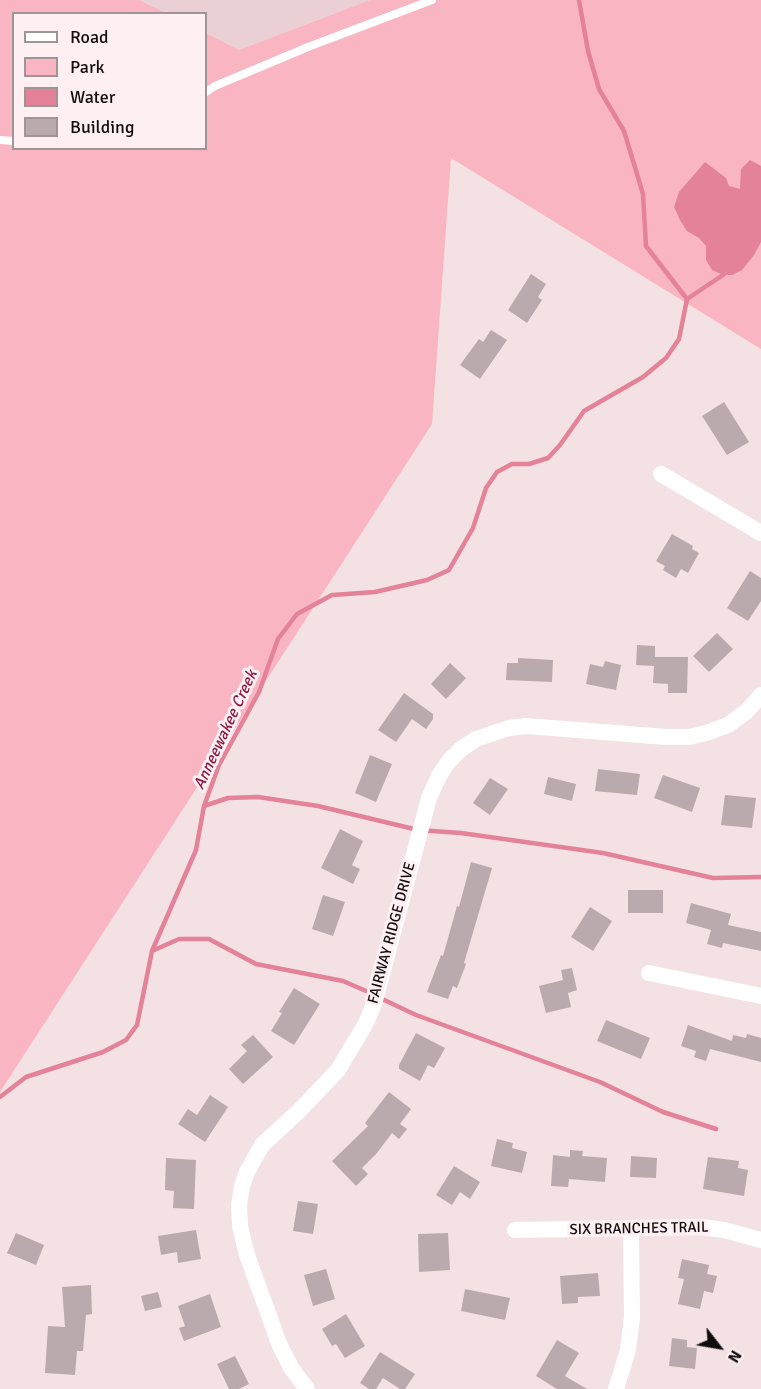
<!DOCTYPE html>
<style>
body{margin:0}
#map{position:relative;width:761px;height:1389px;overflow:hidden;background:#f3e1e4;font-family:Signika,sans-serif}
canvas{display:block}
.legend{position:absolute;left:12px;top:12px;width:195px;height:138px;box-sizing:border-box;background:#feeff2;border:2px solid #9f9496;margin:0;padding:8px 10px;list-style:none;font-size:18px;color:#110c0d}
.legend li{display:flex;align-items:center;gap:12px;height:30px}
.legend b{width:30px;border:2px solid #9f9496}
.north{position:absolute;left:689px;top:1317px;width:60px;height:60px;-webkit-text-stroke:4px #feeff2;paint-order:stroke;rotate:121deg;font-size:16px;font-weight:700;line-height:24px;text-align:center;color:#110c0d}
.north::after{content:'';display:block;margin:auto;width:21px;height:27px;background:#110c0d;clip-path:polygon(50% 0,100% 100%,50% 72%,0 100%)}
</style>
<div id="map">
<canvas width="761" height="1389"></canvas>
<ul class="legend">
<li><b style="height:8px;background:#fff"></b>Road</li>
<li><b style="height:16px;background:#fab5c2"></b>Park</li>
<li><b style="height:16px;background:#e38298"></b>Water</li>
<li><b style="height:16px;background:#bbaaad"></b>Building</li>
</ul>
<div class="north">N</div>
</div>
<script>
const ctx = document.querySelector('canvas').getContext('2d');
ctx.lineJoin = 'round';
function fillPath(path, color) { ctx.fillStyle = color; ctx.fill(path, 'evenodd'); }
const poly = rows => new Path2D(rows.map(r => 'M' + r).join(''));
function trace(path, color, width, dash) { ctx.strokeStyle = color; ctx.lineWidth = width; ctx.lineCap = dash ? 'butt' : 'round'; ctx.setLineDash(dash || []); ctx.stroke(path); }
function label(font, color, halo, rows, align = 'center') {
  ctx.font = font + ' Signika,sans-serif'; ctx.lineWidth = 6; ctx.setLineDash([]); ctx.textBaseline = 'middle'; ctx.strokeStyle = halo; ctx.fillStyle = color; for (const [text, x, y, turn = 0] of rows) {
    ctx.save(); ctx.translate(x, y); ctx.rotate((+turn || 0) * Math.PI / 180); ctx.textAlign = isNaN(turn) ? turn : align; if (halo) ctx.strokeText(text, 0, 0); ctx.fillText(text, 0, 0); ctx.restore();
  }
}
const built = poly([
 [139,0,370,0,239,50,206,33,206,14,166,13]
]);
const green = poly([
 [0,0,139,0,166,13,14,14,14,148,206,148,206,33,239,50,370,0,761,0,761,349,451,158,432,424,0,1092]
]);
const water = poly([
 [750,160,761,166,761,242,754,255,742,270,732,275,723,275,712,270,706,260,706,246,699,238,687,231,680,220,674,207,679,192,705,162,726,178,729,186,740,189,741,169]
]);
const stream = poly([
 [687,299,723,275],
 [204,806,228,798,258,797,318,806,418,830,461,833,603,853,713,878,761,877],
 [152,951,179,939,209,939,256,964,343,981,373,994],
 [380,998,416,1015,600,1082,663,1112,716,1129],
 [0,1097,26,1077,103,1052,126,1040,137,1025,152,951,196,850,204,806,219,765,259,692,278,639,297,614,332,595,375,592,427,580,449,570,473,528,486,488,497,472,512,464,529,464,548,458,560,445,584,411,643,377,666,358,679,339,687,299,646,246,643,194,624,131,599,89,588,51,579,0]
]);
const building = poly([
 [531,274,546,284,538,297,542,300,527,323,508,310],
 [491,330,507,340,480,379,460,365,479,339,483,342],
 [724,402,749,442,727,455,702,416],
 [672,534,693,546,692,549,699,553,688,573,681,569,676,578,663,570,665,566,656,561],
 [750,571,761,578,761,601,748,621,727,608],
 [717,633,733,649,709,672,693,656],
 [637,645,655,646,655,657,688,657,687,693,668,693,668,684,653,683,654,666,636,665],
 [518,658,553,660,552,682,506,680,507,663,518,663],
 [605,661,621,665,616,690,586,684,590,664,603,667],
 [450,663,466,678,446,699,431,684],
 [404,693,433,714,433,719,426,729,412,719,396,742,378,730],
 [370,755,392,764,376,802,355,793],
 [598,769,640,774,637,795,595,791],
 [663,775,700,788,692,812,654,798],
 [548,777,576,784,572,801,544,794],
 [490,778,508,789,490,815,473,803],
 [725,795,756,798,752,828,721,825],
 [340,829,363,841,352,865,360,869,353,884,321,868],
 [471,862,492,868,464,963,466,964,457,988,453,986,448,999,427,992,441,955,443,956,457,906,459,907],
 [628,890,663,890,663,913,628,913],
 [323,895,345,902,333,936,312,929],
 [691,903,731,914,728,925,761,932,761,951,723,943,722,948,707,944,711,930,686,923],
 [590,907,612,921,593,951,571,937],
 [572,968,577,990,568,993,571,1007,546,1013,539,986,563,980,561,970],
 [294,988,320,1004,294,1045,271,1031,282,1013,279,1012],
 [606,1020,650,1038,641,1059,597,1041],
 [688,1025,732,1041,733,1035,746,1038,747,1034,761,1038,761,1062,710,1049,706,1061,694,1057,696,1051,681,1046],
 [416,1033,445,1048,434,1068,428,1065,420,1081,399,1069,399,1065],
 [253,1035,273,1057,243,1084,229,1069,247,1051,241,1045],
 [389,1092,411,1109,400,1124,407,1129,399,1139,392,1133,377,1153,362,1168,368,1174,356,1186,332,1161,368,1126,365,1123],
 [210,1095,228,1107,205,1142,178,1124,188,1109,197,1115],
 [497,1139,513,1143,512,1148,527,1152,522,1173,491,1166],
 [570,1150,583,1151,582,1156,607,1158,605,1182,569,1179,568,1187,551,1186,553,1155,570,1157],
 [631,1156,657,1158,656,1178,630,1177],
 [708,1157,739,1161,738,1168,748,1170,744,1196,703,1189],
 [166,1158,196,1160,194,1209,173,1208,174,1191,165,1190],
 [454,1166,480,1182,470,1199,460,1192,452,1205,436,1195],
 [298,1201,318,1204,313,1234,293,1231],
 [196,1230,201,1259,178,1263,177,1252,161,1255,158,1236],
 [16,1233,44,1245,36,1265,7,1253],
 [448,1233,450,1270,419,1272,418,1234],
 [682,1259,709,1265,707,1274,717,1276,713,1293,704,1291,700,1309,678,1304,684,1279,678,1278],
 [326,1269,335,1299,313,1306,304,1275],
 [598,1273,600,1296,578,1297,578,1303,562,1304,560,1276],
 [91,1285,92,1314,86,1315,83,1351,77,1351,75,1375,45,1373,48,1326,65,1327,62,1287],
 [465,1289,510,1298,505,1320,461,1311],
 [158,1292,162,1307,145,1311,141,1296],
 [210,1294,221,1327,184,1341,179,1328,185,1326,178,1306],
 [346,1314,365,1346,345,1358,336,1344,332,1346,322,1329],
 [672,1338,687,1340,687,1347,697,1348,695,1369,669,1366],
 [557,1340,579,1353,565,1376,587,1389,557,1389,536,1376],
 [380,1352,415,1374,405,1389,400,1389,383,1378,376,1389,369,1389,360,1383],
 [235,1356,249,1384,239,1389,229,1389,217,1364]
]);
const service = poly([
 [206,92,215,86,308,47,432,0],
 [0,140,14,141]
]);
const minor = poly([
 [661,474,761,533],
 [649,973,761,996],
 [515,1230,702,1227,724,1230,761,1240],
 [307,1389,292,1369,280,1346,247,1255,240,1226,239,1205,242,1186,247,1172,262,1145,299,1111,338,1070,366,1023,374,1004,429,798,440,774,449,761,461,749,476,739,509,728,526,726,666,737,689,737,706,733,728,725,747,711,761,695],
 [616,1389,628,1350,632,1317,631,1230]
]);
const streetNames = [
 ["FAIRWAY RIDGE DRIVE",392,933,-75],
 ["SIX BRANCHES TRAIL",639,1229,-1]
];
const waterNames = [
 ["Anneewakee Creek",226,730,-65]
];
fillPath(built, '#ead0d4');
fillPath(green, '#fab5c2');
fillPath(water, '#e38298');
trace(stream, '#e38298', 4.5);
fillPath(building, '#bbaaad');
trace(service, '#fff', 8);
trace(minor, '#fff', 16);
label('15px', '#110c0d', '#feeff2', streetNames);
label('italic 16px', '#8d1943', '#feeff2', waterNames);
</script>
